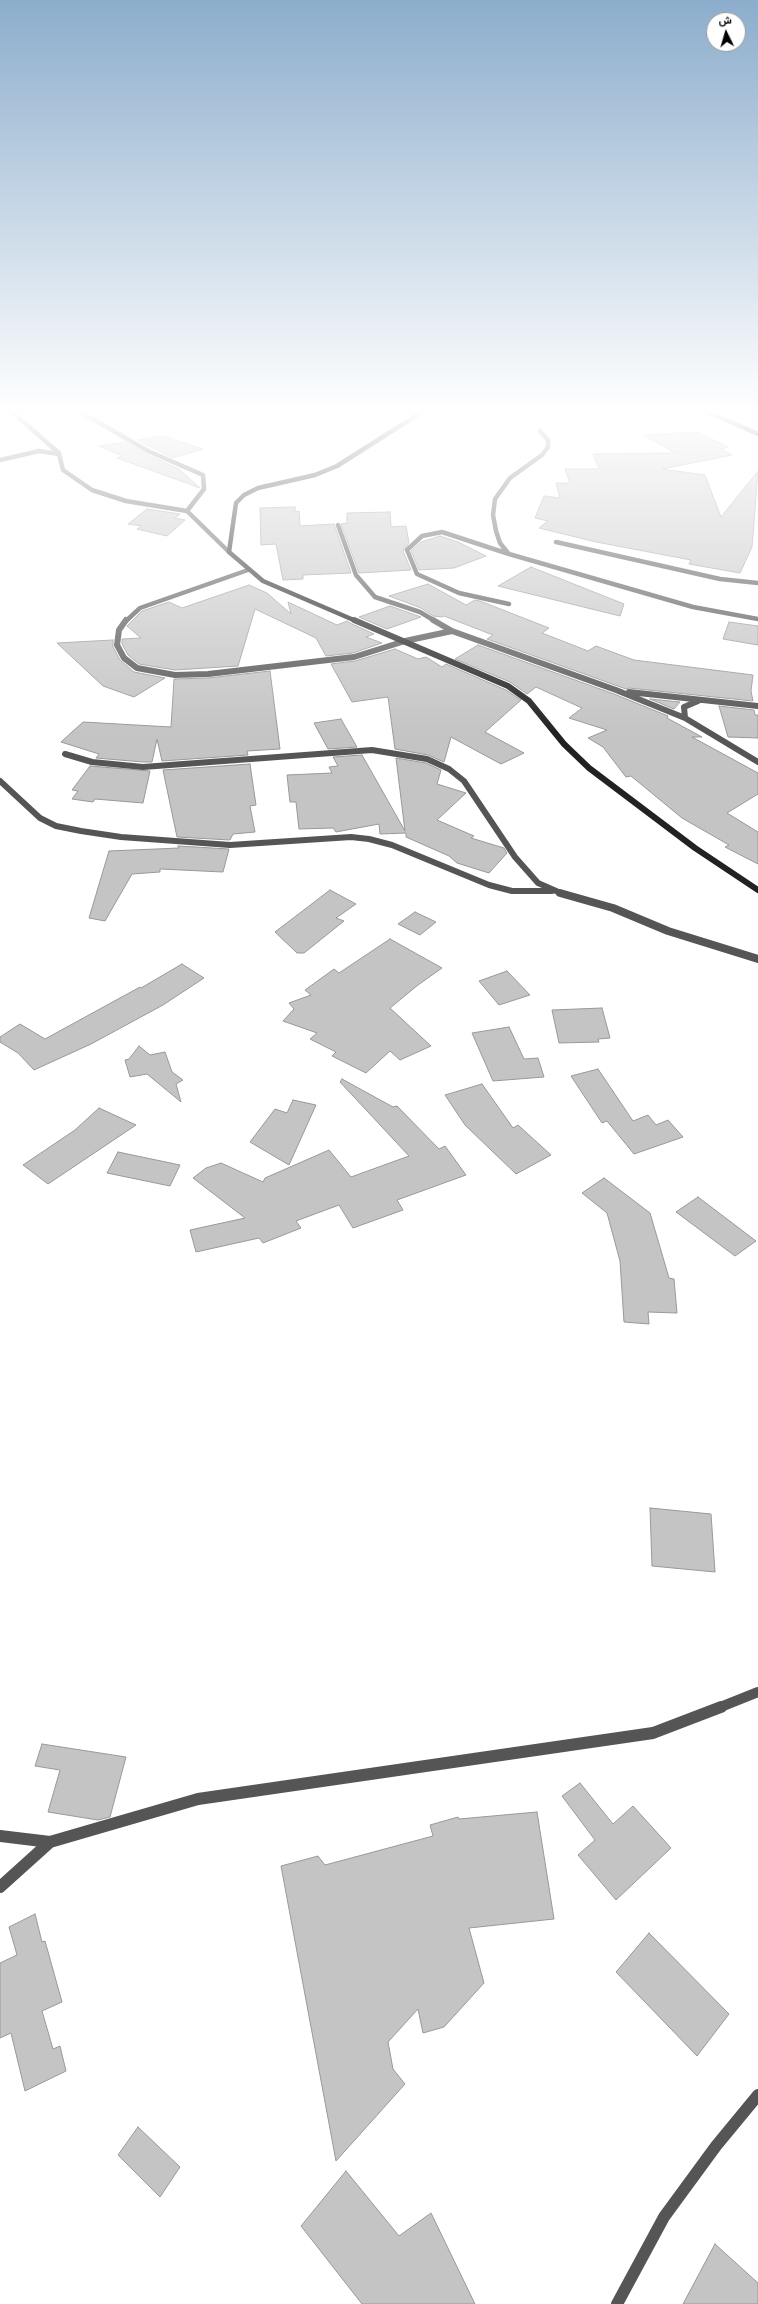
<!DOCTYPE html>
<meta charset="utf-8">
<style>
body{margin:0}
#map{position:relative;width:758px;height:2304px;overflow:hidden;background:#fff;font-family:"Nunito Sans",Vazirmatn,sans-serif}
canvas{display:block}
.north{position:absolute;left:706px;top:12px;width:40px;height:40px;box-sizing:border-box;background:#fff;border:1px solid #999;border-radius:50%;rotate:355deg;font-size:11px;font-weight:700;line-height:16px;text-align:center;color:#000}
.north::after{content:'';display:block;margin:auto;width:14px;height:18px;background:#000;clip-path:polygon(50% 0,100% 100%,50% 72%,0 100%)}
</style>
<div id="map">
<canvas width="758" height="2304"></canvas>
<div class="north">ش</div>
</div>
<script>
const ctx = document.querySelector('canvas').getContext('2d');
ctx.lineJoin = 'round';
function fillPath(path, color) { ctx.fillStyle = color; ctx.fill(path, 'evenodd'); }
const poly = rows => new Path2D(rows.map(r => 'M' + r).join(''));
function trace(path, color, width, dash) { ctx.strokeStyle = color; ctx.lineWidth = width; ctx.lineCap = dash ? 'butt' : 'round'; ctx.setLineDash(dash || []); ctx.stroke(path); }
const building = poly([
 [697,432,728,447,721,449,732,455,662,469,705,475,721,517,758,471,752,547,740,573,689,564,691,560,596,542,539,528,548,521,535,518,544,496,560,498,556,483,570,483,565,469,599,469,593,454,675,453,644,435,697,432],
 [163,436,203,449,173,458,137,440,163,436],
 [125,442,146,454,179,469,200,488,117,458,122,456,99,446,125,442],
 [295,507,295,512,299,511,300,526,334,524,351,573,303,575,303,579,283,580,276,544,261,545,260,508,295,507],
 [147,509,180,514,175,518,185,520,167,536,137,529,142,526,128,524,147,509],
 [390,512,391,527,406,526,409,543,403,551,411,570,359,573,341,524,347,523,347,513,390,512],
 [440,536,458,542,486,556,454,568,419,570,411,551,421,542,440,536],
 [531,567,624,604,620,616,498,586,531,567],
 [428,584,466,605,475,600,480,601,549,628,542,633,588,651,596,646,634,660,753,675,751,691,753,701,629,688,626,689,487,639,493,635,444,616,442,617,433,616,421,608,389,596,428,584],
 [249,585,267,593,291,614,288,602,337,625,347,621,350,623,374,634,366,637,382,643,353,653,326,656,316,638,255,609,238,666,175,670,139,664,128,655,122,644,122,639,141,638,127,626,142,611,169,602,182,608,249,585],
 [390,606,421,617,387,629,359,617,390,606],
 [729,622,758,626,758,645,723,639,729,622],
 [113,640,113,647,120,660,134,672,165,678,134,697,103,686,57,643,113,640],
 [478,645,614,694,668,716,667,718,702,737,692,737,758,773,758,794,727,813,758,832,758,864,725,847,729,845,682,818,631,776,626,777,603,747,588,738,607,730,569,718,582,708,536,687,527,694,510,682,455,659,478,645],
 [395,649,418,659,426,657,442,667,446,664,506,690,521,700,485,732,524,753,501,764,451,737,444,762,428,755,395,749,388,697,352,702,331,664,355,661,395,649],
 [270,671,280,749,247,751,248,755,162,761,157,739,152,762,143,762,96,758,99,754,61,742,83,722,171,727,174,679,208,678,270,671],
 [650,699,680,702,674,709,650,699],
 [719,706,754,710,755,715,758,715,758,738,728,737,719,706],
 [341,719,357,747,328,749,314,723,341,719],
 [362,755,405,831,396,758,426,763,441,770,437,784,466,793,437,820,474,836,471,838,504,848,507,853,489,873,457,863,449,856,406,837,406,833,380,834,379,824,336,832,333,828,299,829,296,802,290,802,287,775,332,773,329,767,338,766,333,757,362,755],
 [250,764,256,805,250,806,255,832,233,834,230,840,177,837,163,770,250,764],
 [90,766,150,771,143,803,95,799,93,802,72,799,78,791,72,790,90,766],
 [178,846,229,849,223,872,160,869,160,872,132,874,105,921,89,918,109,851,179,848,178,846],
 [330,890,356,904,336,918,344,921,304,953,297,953,275,932,330,890],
 [415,912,436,922,420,935,398,924,415,912],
 [390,939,442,968,418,985,390,1008,431,1046,400,1060,390,1051,366,1073,332,1056,336,1052,310,1039,317,1033,283,1021,294,1009,289,1003,311,995,305,990,334,969,339,973,390,939],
 [182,964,204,978,163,1005,91,1044,34,1070,18,1053,0,1042,0,1037,20,1024,45,1039,140,987,141,988,182,964],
 [507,971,530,995,499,1005,479,981,507,971],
 [602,1008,610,1038,598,1039,599,1042,559,1043,552,1010,602,1008],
 [509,1027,524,1059,538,1058,544,1077,493,1081,472,1033,509,1027],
 [139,1046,150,1055,165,1052,172,1072,183,1080,176,1084,181,1102,147,1074,130,1077,125,1060,129,1059,139,1046],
 [598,1069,633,1121,648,1115,656,1125,668,1120,683,1137,634,1154,607,1121,602,1123,571,1076,598,1069],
 [342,1079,393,1107,397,1106,439,1149,445,1146,466,1175,397,1200,403,1210,353,1228,339,1205,296,1221,301,1228,263,1243,259,1238,196,1252,190,1230,245,1218,193,1178,206,1168,221,1163,263,1182,265,1178,329,1150,351,1177,409,1156,340,1082,342,1079],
 [482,1084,513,1128,518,1125,551,1155,516,1174,465,1125,445,1095,482,1084],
 [293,1100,316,1105,289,1165,250,1142,275,1109,287,1113,293,1100],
 [99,1108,136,1125,48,1184,23,1165,75,1130,99,1108],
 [118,1152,180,1165,170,1186,107,1173,118,1152],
 [604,1178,650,1213,669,1278,674,1279,677,1313,648,1312,649,1324,624,1322,620,1261,607,1213,582,1193,604,1178],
 [698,1197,756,1241,735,1256,676,1212,698,1197],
 [650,1508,711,1514,715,1572,652,1566,650,1508],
 [42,1744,126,1757,110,1817,98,1820,48,1812,60,1770,35,1766,42,1744],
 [580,1783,613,1824,633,1806,671,1848,616,1900,578,1855,595,1840,562,1796,580,1783],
 [537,1812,554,1919,469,1928,484,1983,444,2027,423,2033,418,2009,388,2042,393,2069,405,2084,336,2161,281,1866,318,1856,325,1865,433,1836,430,1825,458,1817,459,1819,537,1812],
 [35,1914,42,1942,45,1941,62,2002,42,2011,53,2049,60,2046,66,2071,25,2091,11,2033,0,2038,0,1963,17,1955,9,1927,35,1914],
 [649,1933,729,2014,697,2056,616,1972,649,1933],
 [138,2127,180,2167,160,2197,118,2155,138,2127],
 [346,2171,399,2236,431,2213,475,2304,362,2304,301,2226,346,2171],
 [715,2244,758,2283,758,2304,683,2304,715,2244]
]);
const minorFar4 = poly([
 [10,410,59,453],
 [77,410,148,451,203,475,204,489,187,511],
 [0,460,39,451,59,454,63,470,92,490,126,501,187,511,229,552],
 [338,525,356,575,375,597,420,612,435,621],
 [556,542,720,579,758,583],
 [508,553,500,543,496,531,493,515,495,499,510,478,542,455,548,447,548,440,540,431],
 [509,604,459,593,417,574,407,550,422,536,442,532,509,554,693,607,758,619],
 [126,621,140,608,248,570]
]);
const minorFar3 = poly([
 [126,620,119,630,117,645,124,658,137,668,175,675,208,674,354,657,405,641,452,631,616,690,685,718,758,762],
 [433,620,452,631],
 [629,692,758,706],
 [685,718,684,707,698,701],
 [65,754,92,762,143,767,372,750,427,759,449,769,464,781,515,857,538,883,563,894],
 [0,781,40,818,56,826,81,831,121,837,230,845,351,837,369,839,392,845,489,885,512,891,552,891]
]);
const minorFar2 = poly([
 [560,893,613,908,668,931,758,959]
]);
const minorFar1 = poly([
 [718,1708,758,1692]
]);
const minor = poly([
 [0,1836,50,1842,198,1799,653,1733,721,1707],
 [0,1887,50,1842],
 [617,2304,664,2217,716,2146,758,2095]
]);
const secondaryFar1 = poly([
 [703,410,758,434],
 [356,621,263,581,229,552,236,503,244,495,258,488,315,475,337,466,425,410]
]);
const secondary = poly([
 [354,620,508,686,529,701,564,744,589,768,695,848,758,890]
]);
fillPath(building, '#c4c4c4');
trace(building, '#999', 1);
trace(minorFar4, '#555', 4.5);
trace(minorFar3, '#555', 6);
trace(minorFar2, '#555', 8);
trace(minorFar1, '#555', 10);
trace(minor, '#555', 12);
trace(secondaryFar1, '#222', 4.5);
trace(secondary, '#222', 6);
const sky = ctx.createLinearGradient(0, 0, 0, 733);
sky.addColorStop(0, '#8cadcc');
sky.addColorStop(0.56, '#fff');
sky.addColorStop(1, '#ffffff00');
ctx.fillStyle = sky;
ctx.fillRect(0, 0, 758, 733);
</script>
